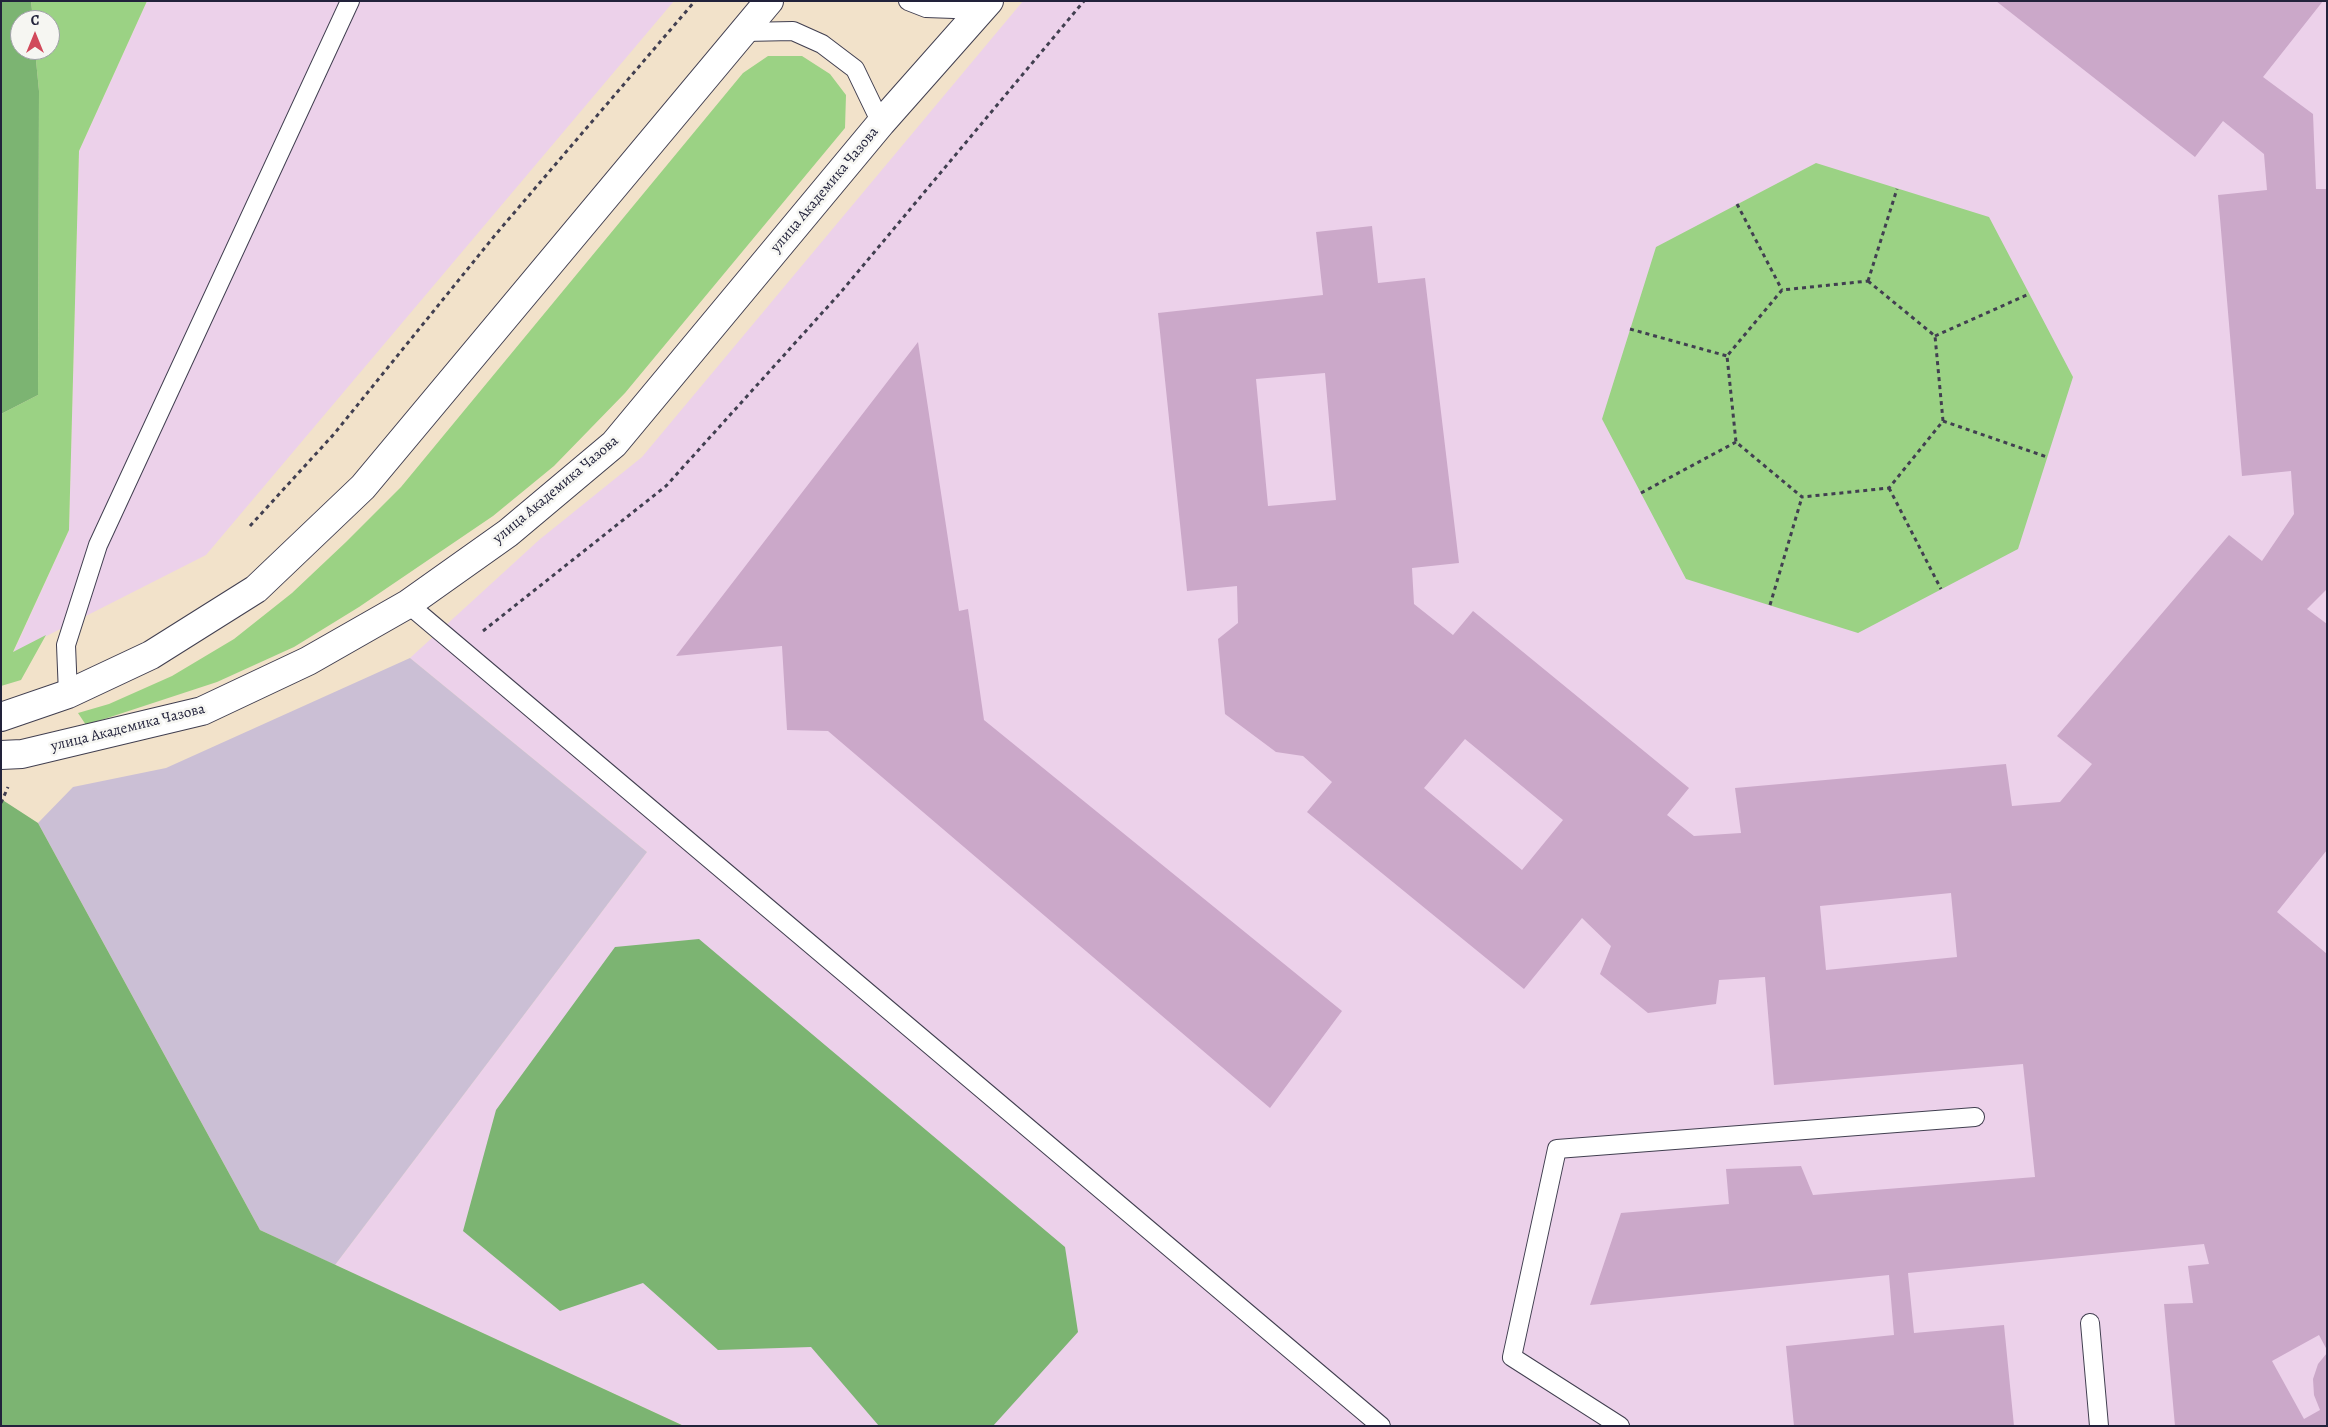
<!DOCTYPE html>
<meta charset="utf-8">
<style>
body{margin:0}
#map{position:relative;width:2328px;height:1427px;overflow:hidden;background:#f2e2ca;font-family:Alegreya,serif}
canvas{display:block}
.frame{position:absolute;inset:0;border:2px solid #22223b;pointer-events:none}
.north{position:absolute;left:10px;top:10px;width:50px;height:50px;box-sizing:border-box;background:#f6f6f2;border:1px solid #a1a1a9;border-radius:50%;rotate:0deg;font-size:14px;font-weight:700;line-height:20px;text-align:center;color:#22223b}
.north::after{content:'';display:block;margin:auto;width:18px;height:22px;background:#d1495b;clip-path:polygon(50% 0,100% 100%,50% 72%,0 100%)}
</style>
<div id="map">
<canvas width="2328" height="1427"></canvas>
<div class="frame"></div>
<div class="north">С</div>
</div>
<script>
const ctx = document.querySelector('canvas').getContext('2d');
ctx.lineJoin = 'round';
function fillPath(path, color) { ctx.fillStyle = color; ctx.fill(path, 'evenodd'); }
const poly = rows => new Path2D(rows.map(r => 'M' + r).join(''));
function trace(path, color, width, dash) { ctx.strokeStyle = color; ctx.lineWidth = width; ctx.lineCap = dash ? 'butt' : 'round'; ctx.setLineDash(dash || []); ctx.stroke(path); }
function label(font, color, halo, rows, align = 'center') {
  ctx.font = font + ' Alegreya,serif'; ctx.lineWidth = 5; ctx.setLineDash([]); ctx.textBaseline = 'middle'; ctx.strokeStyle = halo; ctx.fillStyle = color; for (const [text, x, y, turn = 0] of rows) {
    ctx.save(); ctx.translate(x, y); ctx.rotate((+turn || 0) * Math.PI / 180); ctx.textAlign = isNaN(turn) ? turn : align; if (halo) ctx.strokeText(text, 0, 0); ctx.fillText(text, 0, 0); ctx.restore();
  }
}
const built = poly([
 [147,1,674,1,206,555,13,653,69,530,79,151],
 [1023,1,2327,1,2327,1426,684,1426,335,1265,647,852,410,658,539,540,642,457]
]);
const industrial = poly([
 [410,658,647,852,335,1265,260,1230,38,823,73,787,166,768]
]);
const green = poly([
 [31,1,147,1,79,151,69,530,13,652,46,635,21,680,1,686,1,414,38,395,39,91,35,50,50,50,50,20,33,20],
 [768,56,802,56,830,74,846,95,845,128,625,393,554,466,493,516,359,607,294,647,217,682,86,725,78,713,109,704,172,676,234,639,292,593,346,542,401,487,743,73],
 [1816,163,1989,217,2073,377,2018,549,1858,633,1686,579,1602,419,1656,247]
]);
const forest = poly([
 [1,1,31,1,33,20,20,20,20,50,35,50,39,91,38,395,1,414],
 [1,799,38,823,260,1230,684,1426,1,1426],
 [699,939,1065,1247,1078,1332,993,1426,879,1426,811,1347,718,1350,643,1283,560,1311,463,1231,496,1110,615,947]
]);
const building = poly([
 [1996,1,2323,1,2263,77,2313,114,2316,189,2327,189,2327,589,2307,609,2327,624,2327,850,2277,912,2327,954,2327,1350,2319,1335,2272,1361,2304,1419,2320,1410,2314,1395,2313,1379,2318,1364,2327,1353,2327,1426,2175,1426,2164,1304,2193,1303,2188,1266,2209,1264,2204,1244,1908,1273,1914,1333,2004,1325,2014,1426,1794,1426,1786,1346,1894,1335,1889,1275,1590,1305,1621,1213,1729,1204,1726,1169,1801,1166,1813,1195,2035,1177,2023,1064,1774,1085,1765,977,1719,980,1716,1004,1648,1013,1600,974,1611,946,1582,918,1524,989,1307,812,1332,782,1303,756,1276,752,1225,714,1218,639,1238,623,1237,586,1187,591,1158,313,1323,295,1316,232,1372,226,1378,283,1425,278,1459,563,1412,568,1414,604,1453,635,1473,611,1689,788,1667,815,1694,836,1741,833,1735,788,2006,764,2012,806,2060,802,2092,764,2057,736,2229,535,2262,561,2294,514,2291,471,2242,476,2218,195,2267,190,2264,154,2223,121,2195,157],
 [1325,373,1336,500,1268,506,1256,379],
 [1465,739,1563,820,1522,870,1424,788],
 [1951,893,1957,957,1826,970,1820,906],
 [918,342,959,611,968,609,984,720,1342,1011,1270,1108,828,731,787,730,782,646,676,656]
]);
const path = poly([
 [1737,204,1782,290],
 [1868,281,1935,336,1943,421,1889,488,1802,497,1736,442,1727,356,1782,290,1868,281],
 [1868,281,1897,189],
 [1630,329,1727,356],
 [1935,336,2029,294],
 [1943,421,2047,457],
 [1889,488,1941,589],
 [1641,493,1736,442],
 [250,526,334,434,496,234,695,1],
 [1770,605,1802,497],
 [483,631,666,486,841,292,1084,1],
 [1,803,8,787]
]);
const service = poly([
 [908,1,926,8,982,10],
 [744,32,793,31,822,44,855,69,881,123],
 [408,604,1381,1426],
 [68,694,66,645,98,545,350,1],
 [2090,1323,2099,1426],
 [1620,1426,1512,1357,1557,1149,1975,1117]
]);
const minor = poly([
 [1,717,68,694,151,655,256,589,363,487,769,1],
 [1,755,22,754,202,711,308,661,408,604,508,533,614,444,881,123,989,1]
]);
const streetNames = [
 ["улица Академика Чазова",825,190,-50],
 ["улица Академика Чазова",556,490,-40],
 ["улица Академика Чазова",128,728,-14]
];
fillPath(built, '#ecd1ea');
fillPath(industrial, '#cbbfd5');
fillPath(green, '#9bd284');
fillPath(forest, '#7cb472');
fillPath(building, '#cba8c9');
trace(service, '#413f50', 20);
trace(minor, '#413f50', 30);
trace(path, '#413f50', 3, [4, 4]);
trace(service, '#fff', 18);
trace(minor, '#fff', 28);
label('15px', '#22223b', '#f6f6f2', streetNames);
</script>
